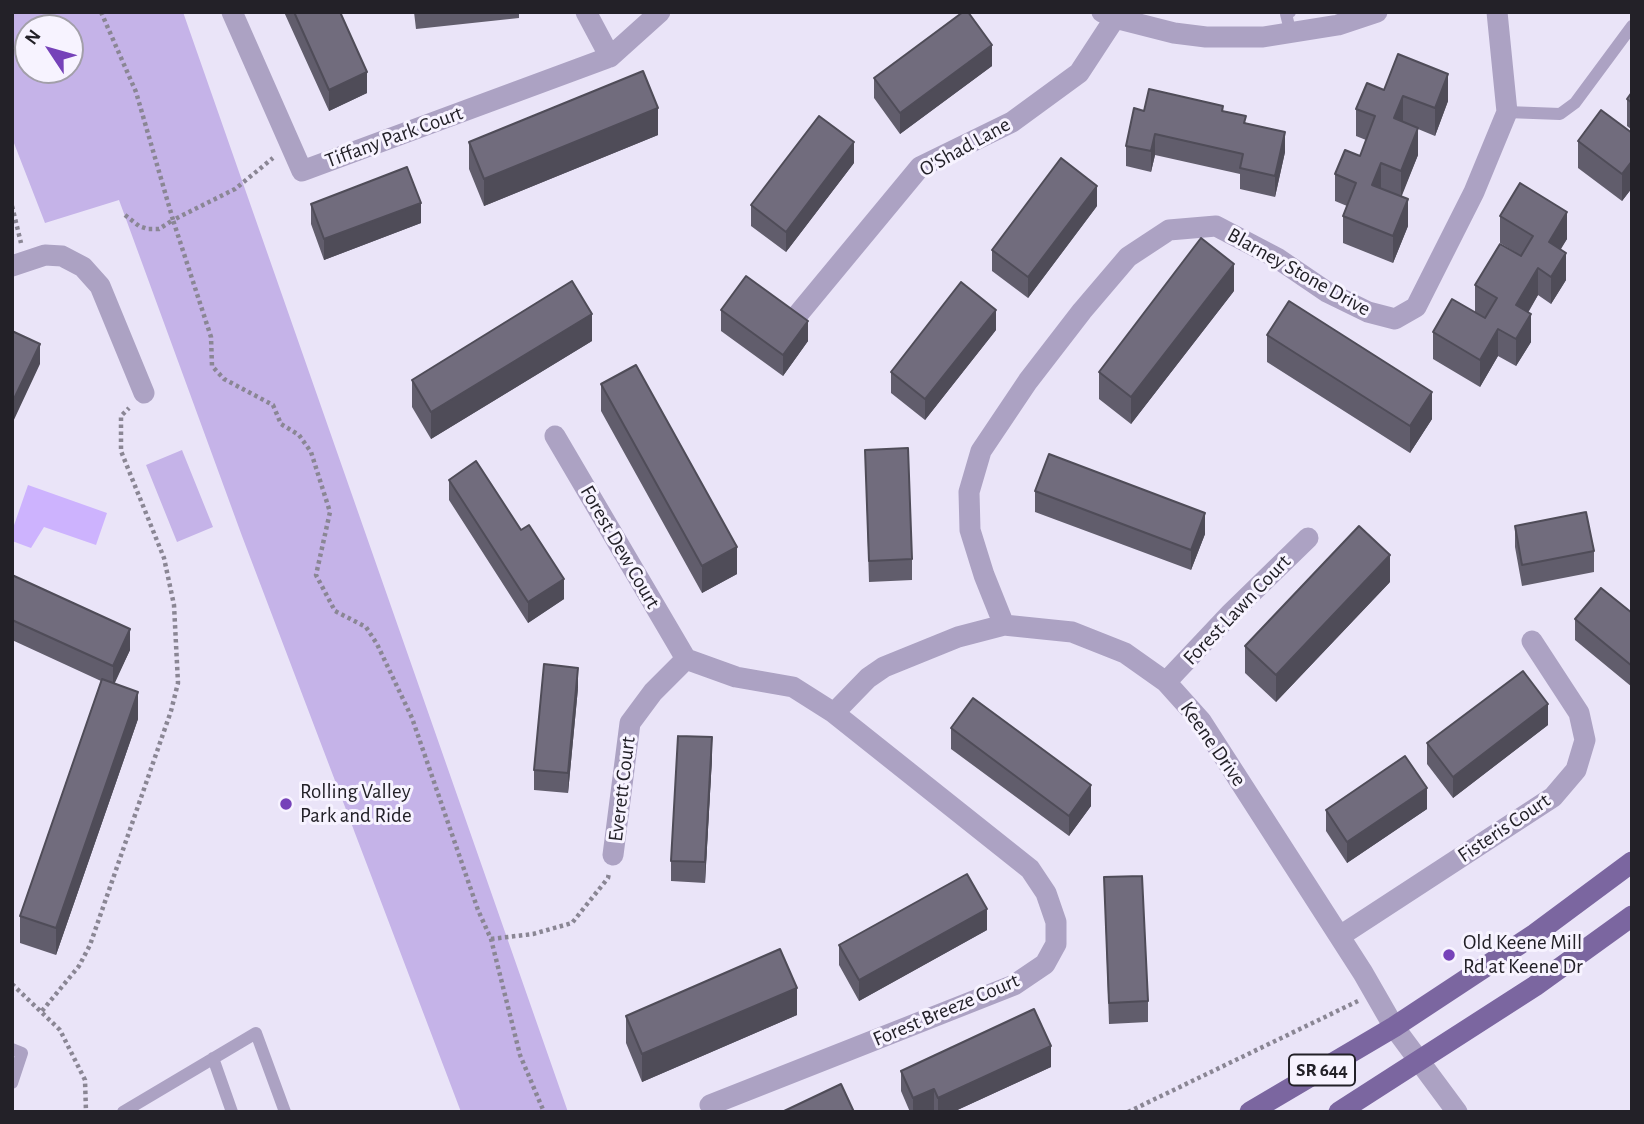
<!DOCTYPE html>
<style>
body{margin:0}
#map{position:relative;width:1644px;height:1124px;overflow:hidden;background:#eae4f8;font-family:"Alegreya Sans",sans-serif}
canvas{display:block}
.frame{position:absolute;inset:0;border:14px solid #232128;pointer-events:none}
.north{position:absolute;left:14px;top:14px;width:70px;height:70px;box-sizing:border-box;background:#f7f3ff;border:2px solid #a29fa9;border-radius:50%;rotate:306deg;font-size:19px;font-weight:700;line-height:28px;text-align:center;color:#232128}
.north::after{content:'';display:block;margin:auto;width:24px;height:32px;background:#7642b9;clip-path:polygon(50% 0,100% 100%,50% 72%,0 100%)}
</style>
<div id="map">
<canvas width="1644" height="1124"></canvas>
<div class="frame"></div>
<div class="north">N</div>
</div>
<script>
const ctx = document.querySelector('canvas').getContext('2d');
ctx.lineJoin = 'round';
function fillPath(path, color) { ctx.fillStyle = color; ctx.fill(path, 'evenodd'); }
const poly = rows => new Path2D(rows.map(r => 'M' + r).join(''));
function trace(path, color, width, dash) { ctx.strokeStyle = color; ctx.lineWidth = width; ctx.lineCap = dash ? 'butt' : 'round'; ctx.setLineDash(dash || []); ctx.stroke(path); }
function label(font, color, halo, rows, align = 'center') {
  ctx.font = font + ' "Alegreya Sans",sans-serif'; ctx.lineWidth = 6; ctx.setLineDash([]); ctx.textBaseline = 'middle'; ctx.strokeStyle = halo; ctx.fillStyle = color; for (const [text, x, y, turn = 0] of rows) {
    ctx.save(); ctx.translate(x, y); ctx.rotate((+turn || 0) * Math.PI / 180); ctx.textAlign = isNaN(turn) ? turn : align; if (halo) ctx.strokeText(text, 0, 0); ctx.fillText(text, 0, 0); ctx.restore();
  }
}
const green = poly([
 [12,12,183,12,568,1112,461,1112,242,536,119,200,45,223,12,138],
 [28,28,70,28,70,70,28,70],
 [182,450,213,527,177,542,146,465]
]);
const water = poly([
 [28,485,107,513,96,545,44,527,31,548,12,541,12,531]
]);
const path = poly([
 [101,12,136,92,173,220,235,189,273,158],
 [12,206,21,243],
 [125,215,139,226,148,229,159,229,173,220,211,337,212,366,224,379,273,405,281,424,299,435,311,452,330,512,316,575,335,611,366,627,377,644,412,718,478,910,491,939,520,1055,544,1112],
 [491,939,533,934,572,923,608,878,609,873],
 [12,984,60,1030,85,1080,86,1112],
 [42,1011,79,966,90,945,171,711,178,683,174,605,164,558,121,451,121,416,129,408],
 [1128,1112,1358,1001]
]);
const service = poly([
 [1290,12,1286,14,1291,34],
 [1507,112,1560,114,1575,103,1632,26],
 [12,1049,22,1053,12,1083],
 [213,1058,232,1112],
 [123,1112,256,1033,285,1112]
]);
const minor = poly([
 [232,12,302,171,610,57,660,12],
 [586,12,610,57],
 [1102,12,1115,18,1174,33,1206,37,1263,37,1338,25,1377,12],
 [12,266,45,255,62,256,83,267,100,286,144,393],
 [795,318,920,167,1012,122,1079,73,1115,18],
 [555,436,686,659],
 [1004,625,984,575,970,530,969,492,981,451,1028,381,1082,311,1128,257,1169,230,1216,226,1277,258,1327,292,1368,312,1395,319,1416,307,1474,192,1507,112,1497,12],
 [686,659,736,677,793,687,834,713,868,678,884,667,958,637,1004,625,1072,632,1125,653,1166,682,1201,721,1363,973,1394,1027,1457,1112],
 [1166,682,1231,613,1308,538],
 [613,855,630,723,653,692,686,659],
 [1340,936,1553,797,1576,770,1585,740,1579,713,1532,641],
 [710,1105,1014,985,1045,964,1056,944,1056,922,1046,893,1030,869,834,713]
]);
const primary = poly([
 [1250,1112,1394,1027,1535,934,1632,862],
 [1339,1112,1535,986,1632,916]
]);
const wall = poly([
 [284,12,340,12,367,93,329,111],
 [414,12,519,12,519,18,416,29],
 [992,66,900,134,874,98,874,78],
 [1384,90,1448,101,1435,136,1418,129,1418,155,1401,196,1408,226,1393,263,1343,243,1343,216,1347,206,1335,201,1335,174,1360,156,1366,140,1356,136,1356,109],
 [1632,92,1632,130,1627,126,1627,99],
 [1144,111,1223,111,1246,123,1285,152,1275,197,1240,189,1240,174,1155,155,1151,172,1126,166,1126,146],
 [1632,133,1632,188,1622,201,1578,168,1578,141],
 [658,135,484,206,469,169,469,142],
 [854,163,786,252,751,226,751,205],
 [311,204,421,223,324,260,311,224],
 [1097,206,1028,298,992,271,992,250],
 [1500,216,1567,239,1560,249,1566,280,1551,304,1538,295,1528,313,1531,342,1516,366,1498,356,1480,387,1433,359,1433,332,1485,318,1475,312,1475,285,1521,256,1500,243],
 [1234,291,1131,424,1099,399,1099,372],
 [721,310,808,341,783,376,721,331],
 [996,330,925,420,891,393,891,372],
 [1267,335,1432,419,1410,453,1267,362],
 [592,341,431,439,412,407,412,380],
 [601,384,737,574,702,593,601,411],
 [865,450,912,559,912,580,869,582],
 [449,480,564,599,528,623,449,500],
 [1035,491,1205,534,1191,570,1035,512],
 [1515,526,1594,551,1594,572,1522,586,1515,547],
 [12,575,130,650,114,683,138,719,56,955,20,943,20,916,101,681,12,640],
 [1390,582,1276,702,1245,673,1245,646],
 [1632,613,1632,687,1575,640,1575,619],
 [578,688,568,793,534,790,534,770],
 [1548,725,1453,798,1427,764,1427,743],
 [951,728,1091,806,1069,836,951,749],
 [712,758,705,883,671,881,671,861],
 [1427,809,1347,863,1326,831,1326,810],
 [1104,877,1148,1001,1148,1022,1109,1024],
 [987,930,859,1001,839,965,839,945],
 [797,1015,642,1082,626,1043,626,1016],
 [1051,1067,953,1112,935,1112,934,1110,929,1112,910,1112,901,1091,901,1071]
]);
const shadedWall = poly([
 [992,45,992,66,900,134,900,113],
 [367,72,367,93,329,111,329,90],
 [1448,74,1448,101,1435,136,1435,108],
 [1403,96,1403,123,1394,118],
 [658,108,658,135,484,206,484,179],
 [1418,128,1418,155,1401,198,1401,171],
 [1285,132,1285,152,1275,197,1275,176],
 [1155,134,1155,155,1151,172,1151,151],
 [854,142,854,163,786,252,786,232],
 [1632,161,1632,188,1622,201,1622,174],
 [1381,163,1381,190,1372,185],
 [1097,186,1097,206,1028,298,1028,277],
 [1408,199,1408,226,1393,263,1393,236],
 [421,203,421,223,324,260,324,239],
 [1567,212,1567,239,1549,269,1549,242],
 [1566,253,1566,280,1551,304,1551,277],
 [1234,264,1234,291,1131,424,1131,397],
 [1538,268,1538,295,1516,332,1516,305],
 [996,310,996,330,925,420,925,399],
 [592,314,592,341,431,439,431,412],
 [1531,314,1531,342,1516,366,1516,339],
 [808,321,808,341,783,376,783,355],
 [1498,329,1498,356,1480,387,1480,360],
 [40,344,40,364,12,424,12,403],
 [1432,392,1432,419,1410,453,1410,426],
 [1205,513,1205,534,1191,570,1191,550],
 [737,547,737,574,702,593,702,566],
 [1390,555,1390,582,1276,702,1276,675],
 [564,579,564,599,528,623,528,602],
 [130,629,130,650,113,687,113,666],
 [578,668,578,688,568,793,568,773],
 [138,692,138,719,56,955,56,928],
 [1548,704,1548,725,1453,798,1453,777],
 [712,737,712,758,705,883,705,862],
 [1091,785,1091,806,1069,836,1069,816],
 [1427,788,1427,809,1347,863,1347,842],
 [987,909,987,930,859,1001,859,980],
 [797,988,797,1015,642,1082,642,1054],
 [1051,1046,1051,1067,953,1112,938,1112,938,1098],
 [934,1089,934,1110,929,1112,913,1112,913,1098]
]);
const building = poly([
 [294,12,340,12,367,72,329,90,294,12],
 [963,12,968,12,992,45,900,113,874,78,963,12],
 [1398,54,1448,74,1435,108,1403,96,1394,118,1418,128,1401,171,1381,163,1372,185,1408,199,1393,236,1343,216,1356,183,1335,174,1345,150,1360,156,1375,116,1356,109,1367,83,1384,90,1398,54],
 [643,71,658,108,484,179,469,142,643,71],
 [1149,89,1223,106,1222,111,1246,116,1244,123,1285,132,1275,176,1240,168,1243,154,1155,134,1151,151,1126,146,1134,108,1144,111,1149,89],
 [1632,92,1632,103,1627,99,1632,92],
 [1601,110,1632,133,1632,161,1622,174,1578,141,1601,110],
 [819,116,854,142,786,232,751,205,819,116],
 [1061,158,1097,186,1028,277,992,250,1061,158],
 [407,167,421,203,324,239,311,204,407,167],
 [1520,183,1567,212,1549,242,1566,253,1551,277,1538,268,1516,305,1531,314,1516,339,1498,329,1480,360,1433,332,1452,299,1485,318,1497,298,1475,285,1500,244,1521,256,1533,236,1500,216,1520,183],
 [1201,238,1234,264,1131,397,1099,372,1201,238],
 [746,276,808,321,783,355,721,310,746,276],
 [572,281,592,314,431,412,412,380,572,281],
 [961,282,996,310,925,399,891,372,961,282],
 [1289,301,1432,392,1410,426,1267,335,1289,301],
 [12,331,40,344,12,403,12,331],
 [636,365,737,547,702,566,601,384,636,365],
 [908,448,912,559,869,561,865,450,908,448],
 [1049,454,1205,513,1191,550,1035,491,1049,454],
 [476,461,521,530,529,525,564,579,528,602,449,480,476,461],
 [1586,512,1594,551,1522,565,1515,526,1586,512],
 [1359,526,1390,555,1276,675,1245,646,1359,526],
 [12,575,130,629,113,666,12,620,12,575],
 [1601,588,1632,613,1632,666,1575,619,1601,588],
 [544,664,578,668,568,773,534,770,544,664],
 [1523,671,1548,704,1453,777,1427,743,1523,671],
 [102,679,138,692,56,928,20,916,102,679],
 [973,698,1091,785,1069,816,951,728,973,698],
 [678,736,712,737,705,862,671,861,678,736],
 [1405,756,1427,788,1347,842,1326,810,1405,756],
 [967,874,987,909,859,980,839,945,967,874],
 [1142,876,1148,1001,1109,1003,1104,877,1142,876],
 [780,949,797,988,642,1054,626,1016,780,949],
 [1034,1009,1051,1046,938,1098,934,1089,913,1098,901,1071,1034,1009],
 [841,1084,854,1112,782,1112,841,1084]
]);
const markers = [
 [286,804,7,"#7642b9"],
 [1449,955,7,"#7642b9"]
];
const shields = [
 [1322,1070,66]
];
const shieldNames = [
 ["SR 644",1322,1070]
];
const streetNames = [
 ["Tiffany Park Court",394,137,-20],
 ["O'Shad Lane",965,147,-29],
 ["Blarney Stone Drive",1299,272,29],
 ["Forest Dew Court",620,547,60],
 ["Forest Lawn Court",1237,610,-46],
 ["Keene Drive",1213,744,55],
 ["Everett Court",622,789,-83],
 ["Fisteris Court",1504,828,-34],
 ["Forest Breeze Court",946,1010,-23]
];
const poiNames = [
 ["Rolling Valley",300,792],
 ["Park and Ride",300,816],
 ["Old Keene Mill",1463,943],
 ["Rd at Keene Dr",1463,967]
];
fillPath(green, '#c5b3e8');
fillPath(water, '#cdb3fe');
trace(path, '#8a8694', 4.5, [3.5, 3.5]);
trace(service, '#aca2c3', 12);
trace(minor, '#aca2c3', 21);
trace(primary, '#7b66a0', 21);
fillPath(wall, '#615d6c');
fillPath(shadedWall, '#4f4c58');
fillPath(building, '#716c7d');
trace(building, '#4f4c58', 2);
for (const [x, y, r, color] of markers) { const dot = new Path2D(); dot.arc(x, y, r, 0, 2 * Math.PI); ctx.fillStyle = color; ctx.fill(dot); trace(dot, '#f7f3ff', 2.5); }
for (const [x, y, w] of shields) { const box = new Path2D(); box.roundRect(x - w / 2, y - 15.5, w, 31, 5); ctx.fillStyle = '#f7f3ff'; ctx.fill(box); trace(box, '#232128', 2); }
label('bold 19px', '#232128', null, shieldNames);
label('21px', '#232128', '#f7f3ff', streetNames);
label('21px', '#232128', '#f7f3ff', poiNames, 'left');
</script>
